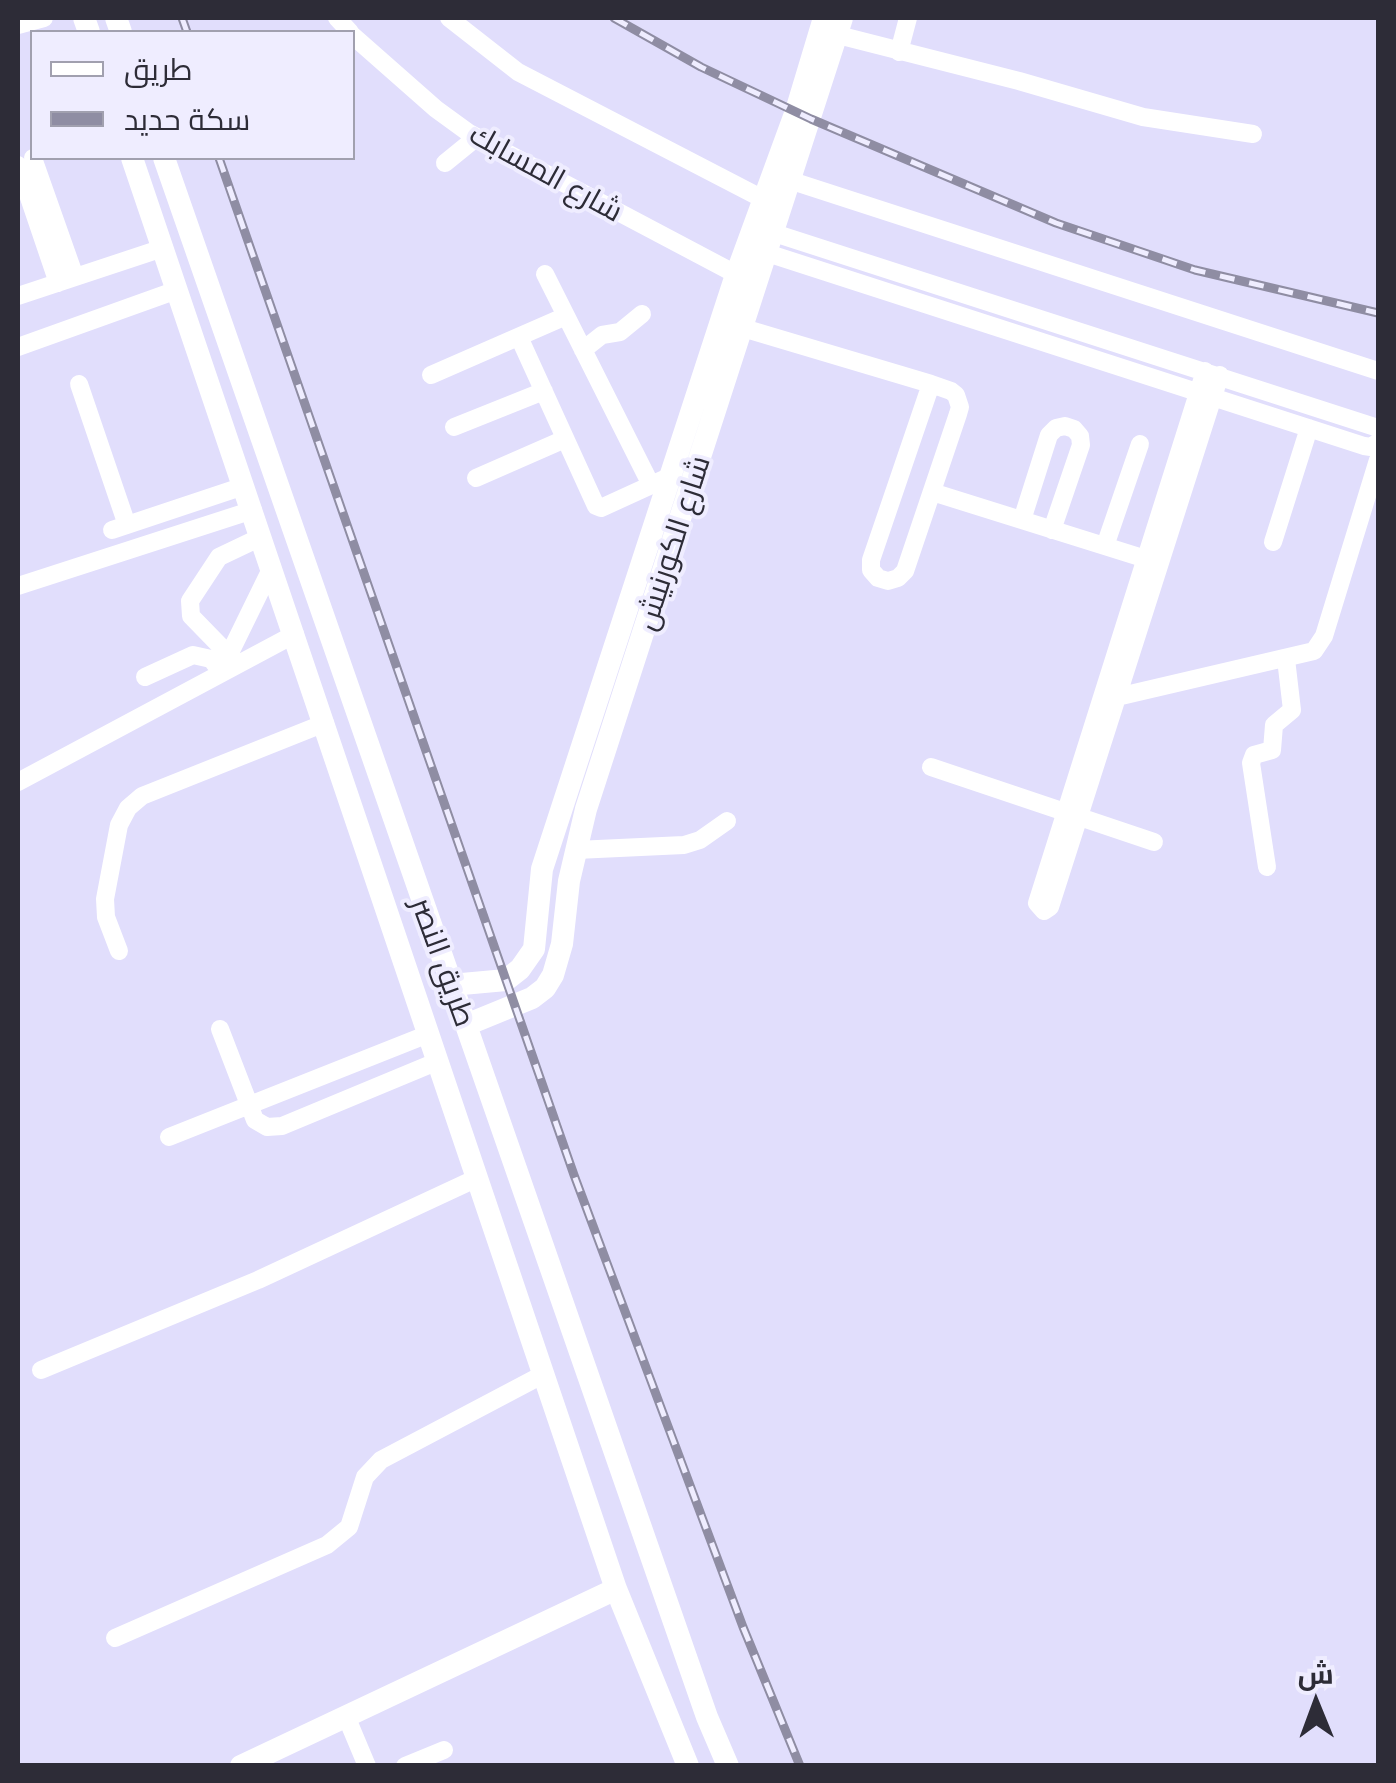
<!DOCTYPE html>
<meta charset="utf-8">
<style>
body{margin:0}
#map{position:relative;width:1396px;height:1783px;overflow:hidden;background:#e1defc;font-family:Lato,Cairo,sans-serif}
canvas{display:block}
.frame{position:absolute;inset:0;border:20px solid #2d2c37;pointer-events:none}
.legend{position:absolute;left:30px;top:30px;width:325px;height:130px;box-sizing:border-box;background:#efedff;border:2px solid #a1a0af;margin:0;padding:12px 18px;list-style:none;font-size:30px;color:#2d2c37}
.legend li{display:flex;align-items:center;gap:20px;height:50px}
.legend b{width:50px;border:2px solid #a1a0af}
.north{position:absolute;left:1266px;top:1653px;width:100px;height:100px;-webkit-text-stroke:8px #efedff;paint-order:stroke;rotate:359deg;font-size:28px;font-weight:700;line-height:40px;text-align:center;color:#2d2c37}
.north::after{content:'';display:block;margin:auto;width:35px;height:45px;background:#2d2c37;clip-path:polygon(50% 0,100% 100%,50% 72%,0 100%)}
</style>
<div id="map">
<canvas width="1396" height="1783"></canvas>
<div class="frame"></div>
<ul class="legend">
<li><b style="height:12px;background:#fff"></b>طريق</li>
<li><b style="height:12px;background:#8f8da3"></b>سكة حديد</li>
</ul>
<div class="north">ش</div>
</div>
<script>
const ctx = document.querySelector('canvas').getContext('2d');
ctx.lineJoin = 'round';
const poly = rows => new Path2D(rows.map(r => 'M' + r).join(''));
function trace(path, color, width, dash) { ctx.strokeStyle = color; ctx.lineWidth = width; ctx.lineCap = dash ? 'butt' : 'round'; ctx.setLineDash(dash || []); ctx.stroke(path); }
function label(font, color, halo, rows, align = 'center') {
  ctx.font = font + ' Lato,Cairo,sans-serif'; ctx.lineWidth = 8; ctx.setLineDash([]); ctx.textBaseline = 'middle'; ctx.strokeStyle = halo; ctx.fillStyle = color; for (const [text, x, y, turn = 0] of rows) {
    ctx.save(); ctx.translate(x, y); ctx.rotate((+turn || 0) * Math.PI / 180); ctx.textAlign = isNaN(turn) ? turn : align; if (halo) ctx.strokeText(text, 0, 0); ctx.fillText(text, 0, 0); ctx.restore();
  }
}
const minor = poly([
 [337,18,350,32],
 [449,18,518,72,763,199],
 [18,25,44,18],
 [352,35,436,109,469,133,747,280],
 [838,35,1019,81,1143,117,1253,134],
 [899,52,908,18],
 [33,158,75,277],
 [445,163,477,137],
 [18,165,58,283],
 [792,181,1378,371],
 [774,233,1378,428],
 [767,253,1364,446,1371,447,1378,442],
 [545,274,651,485],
 [18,296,163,248],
 [743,328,931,384,951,391,956,395,960,407,958,414,905,571,898,578,888,581,878,578,871,570,871,560,931,384],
 [519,337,596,506,601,508,671,476],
 [18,347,177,290],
 [583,350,602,335,620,332,642,314],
 [1205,371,1037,903,1044,911,1050,907,1220,375],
 [431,375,566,316],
 [79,384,127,525],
 [454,427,544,391],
 [476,478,565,439],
 [932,492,1146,559],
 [1022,520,1049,435,1056,428,1065,426,1074,429,1080,436,1081,445,1052,530],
 [112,530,244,486],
 [1273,542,1309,428],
 [1105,546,1140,444],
 [18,586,253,510],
 [228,654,191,616,190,601,219,557,261,537],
 [226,661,272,567],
 [145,677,193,655,211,659,222,673],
 [1117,697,1314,651,1324,636,1378,460],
 [931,767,1154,842],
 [18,782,295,634],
 [576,850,684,845,700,840,727,821],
 [1267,867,1251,763,1254,755,1272,750,1274,725,1292,710,1286,659],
 [119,951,106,917,105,899,119,825,128,808,142,796,325,723],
 [220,1029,255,1120,267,1127,282,1126,436,1062],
 [169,1137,426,1035],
 [41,1370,258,1280,475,1179],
 [115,1638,327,1545,349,1527,365,1477,381,1460,544,1374],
 [346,1716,367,1766],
 [405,1766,444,1750]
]);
const major = poly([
 [84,18,89,32],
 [116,18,121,32],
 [132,158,616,1589,688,1766],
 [164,158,707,1717,728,1766],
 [451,985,506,980,520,969,534,949,542,869,736,275,796,111,824,18],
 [466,1025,532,998,545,988,553,975,562,944,569,881,586,809,842,18],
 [241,1766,616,1589]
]);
const rail = poly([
 [182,18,187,32],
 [614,18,701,67,811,119,1056,223,1195,270,1378,313],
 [219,158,574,1175,743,1627,800,1766]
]);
const streetNames = [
 ["شارع المسابك",546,173,29],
 ["شارع الكورنيش",673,543,-72],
 ["طريق النصر",443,962,70]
];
trace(minor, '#fff', 18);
trace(major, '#fff', 22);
trace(rail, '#8f8da3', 9);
trace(rail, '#efedff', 5, [15]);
label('30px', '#2d2c37', '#efedff', streetNames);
</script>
